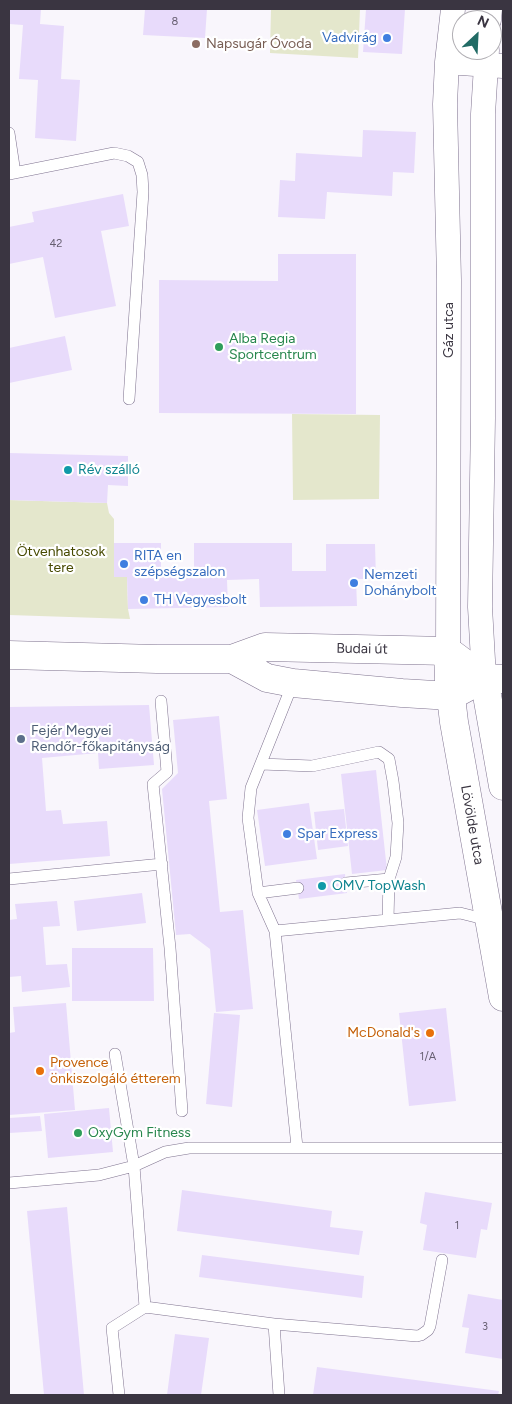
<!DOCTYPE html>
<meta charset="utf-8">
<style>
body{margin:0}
#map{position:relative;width:512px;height:1404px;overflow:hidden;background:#f9f6fc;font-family:Figtree,sans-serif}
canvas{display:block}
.frame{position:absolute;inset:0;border:10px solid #3a3541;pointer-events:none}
.north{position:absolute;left:452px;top:10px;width:50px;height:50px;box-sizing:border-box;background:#fff;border:1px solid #b0aeb3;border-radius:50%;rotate:25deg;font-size:14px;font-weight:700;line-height:20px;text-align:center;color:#3a3541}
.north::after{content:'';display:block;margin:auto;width:18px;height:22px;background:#216b65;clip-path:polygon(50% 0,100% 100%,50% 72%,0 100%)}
</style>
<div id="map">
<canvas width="512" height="1404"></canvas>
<div class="frame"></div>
<div class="north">N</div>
</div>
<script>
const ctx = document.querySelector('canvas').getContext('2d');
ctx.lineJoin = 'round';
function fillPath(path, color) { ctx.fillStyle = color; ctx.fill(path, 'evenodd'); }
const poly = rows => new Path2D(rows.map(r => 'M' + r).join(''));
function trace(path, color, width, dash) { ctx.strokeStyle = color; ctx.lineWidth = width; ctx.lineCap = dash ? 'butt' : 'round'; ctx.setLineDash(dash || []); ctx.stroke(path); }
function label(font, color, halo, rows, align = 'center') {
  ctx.font = font + ' Figtree,sans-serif'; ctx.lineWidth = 4.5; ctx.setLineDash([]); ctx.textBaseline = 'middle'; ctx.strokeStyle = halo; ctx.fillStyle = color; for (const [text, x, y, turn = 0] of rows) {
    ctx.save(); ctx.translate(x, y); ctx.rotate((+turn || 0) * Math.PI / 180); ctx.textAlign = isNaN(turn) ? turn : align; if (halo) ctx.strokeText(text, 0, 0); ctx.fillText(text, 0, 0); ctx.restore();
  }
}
const green = poly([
 [271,9,360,9,358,58,270,53],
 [292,414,380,415,379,499,293,500],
 [9,500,107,503,109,513,114,519,114,577,127,577,128,609,130,619,9,615]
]);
const building = poly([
 [9,9,41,9,40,24,64,26,61,79,80,80,76,141,35,138,38,80,19,79,23,25,9,24],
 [145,9,207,9,205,38,143,35],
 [366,9,405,9,402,54,363,52],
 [363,130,416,132,414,173,393,172,392,196,327,192,325,219,278,217,280,180,295,181,296,153,362,157],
 [123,194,129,226,101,231,116,306,55,318,43,257,9,264,9,227,34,222,32,212],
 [278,254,356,254,356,414,159,413,159,280,278,281],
 [65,336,72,370,9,383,9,348],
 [9,453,128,456,128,486,108,485,107,503,9,500],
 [114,543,161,543,161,571,194,570,194,543,292,543,292,571,326,571,326,544,375,544,376,579,356,579,357,606,260,607,259,579,227,580,228,607,128,609,127,577,114,577],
 [149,705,154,765,99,769,98,753,42,758,46,811,61,810,63,824,107,821,110,856,9,864,9,707],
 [219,716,227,799,209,801,220,912,243,910,253,1009,216,1012,210,949,190,934,176,935,162,789,178,773,173,720],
 [376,770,387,870,352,874,341,774],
 [309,803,317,859,265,866,257,810],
 [344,809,348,846,318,850,314,812],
 [345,874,347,893,299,899,296,880],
 [142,893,146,923,77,931,74,901],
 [57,901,60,926,43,927,46,965,67,964,70,987,22,992,21,976,9,977,9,920,17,919,15,904],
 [72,948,153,948,154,1001,72,1001],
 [66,1003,75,1110,9,1115,9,1033,15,1032,13,1007],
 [446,1008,456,1101,409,1106,399,1013],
 [214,1013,240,1015,232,1107,206,1104],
 [109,1108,113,1152,48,1158,44,1114],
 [40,1116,42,1131,9,1133,9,1118],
 [182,1190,332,1211,330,1227,363,1231,359,1255,177,1231],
 [425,1192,492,1203,487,1230,481,1229,476,1258,423,1250,427,1225,420,1223],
 [67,1207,84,1395,44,1395,27,1211],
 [202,1255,364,1276,362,1298,199,1277],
 [468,1294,503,1300,503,1359,465,1353,469,1328,462,1327],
 [175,1334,209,1338,201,1395,167,1395],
 [317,1367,499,1391,498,1395,313,1395]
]);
const service = poly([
 [9,133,15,173],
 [9,174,114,153,128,156,138,162,142,175,143,192,129,399],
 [293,683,251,788,248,818,258,893,275,931,297,1147],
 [161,701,167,772,153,784,170,948,182,1111],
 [261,764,312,766,379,752,389,759,393,781,398,823,396,857,389,879,388,920],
 [9,879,162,864],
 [346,883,389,879],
 [258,893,298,888],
 [275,931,460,913,488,920],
 [115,1054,134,1166,145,1307],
 [9,1183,99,1175,134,1166,165,1152,189,1148,503,1148],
 [274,1324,417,1336,421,1335,428,1330,430,1326,442,1260],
 [119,1395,112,1328,145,1307,274,1324,279,1395]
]);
const minor = poly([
 [489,20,490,9],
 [447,62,503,66],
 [448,651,449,280,445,104,447,62,453,9],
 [484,678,480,607,483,418,483,114,487,50]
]);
const tertiary = poly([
 [9,655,157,659,232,659,265,647,448,651,484,678,451,696,402,693,293,683,267,678,232,659]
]);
const secondary = poly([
 [448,651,449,680,454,722,503,997],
 [503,679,484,678,503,786]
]);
const markers = [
 [387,38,5,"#3f7fe0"],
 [196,44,5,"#8d6e63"],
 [219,347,5,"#2e9e5b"],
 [68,470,5,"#0f9aa8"],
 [124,564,5,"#3f7fe0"],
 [354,583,5,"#3f7fe0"],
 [144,600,5,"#3f7fe0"],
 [21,739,5,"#5c6f8a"],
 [287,834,5,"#3f7fe0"],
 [322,886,5,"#0f9aa8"],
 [430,1033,5,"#e8710a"],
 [40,1071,5,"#e8710a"],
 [78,1133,5,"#2e9e5b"]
];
const numberNames = [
 ["8",175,22],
 ["42",56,244],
 ["1/A",428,1057],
 ["1",457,1226],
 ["3",485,1327]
];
const shopNames = [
 ["Vadvirág",377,38,"right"],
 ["RITA en",134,556],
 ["szépségszalon",134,572],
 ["Nemzeti",364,575],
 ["Dohánybolt",364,591],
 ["TH Vegyesbolt",154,600],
 ["Spar Express",297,834]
];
const educationNames = [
 ["Napsugár Óvoda",206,44]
];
const streetNames = [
 ["Gáz utca",449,330,-90],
 ["Budai út",362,649,1],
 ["Lövölde utca",472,825,80]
];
const leisureNames = [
 ["Alba Regia",229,339],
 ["Sportcentrum",229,355],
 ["OxyGym Fitness",88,1133]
];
const cultureNames = [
 ["Rév szálló",78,470],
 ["OMV TopWash",332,886]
];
const parkNames = [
 ["Ötvenhatosok",61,552],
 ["tere",61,568]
];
const serviceNames = [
 ["Fejér Megyei",31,731],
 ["Rendőr-főkapitányság",31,747]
];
const foodNames = [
 ["McDonald's",420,1033],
 ["Provence",50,1063,"left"],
 ["önkiszolgáló étterem",50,1079,"left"]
];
fillPath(green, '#e4e7cc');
fillPath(building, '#e8dbfb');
trace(service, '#7f738f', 12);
trace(minor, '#7f738f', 25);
trace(tertiary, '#7f738f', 29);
trace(secondary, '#7f738f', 29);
trace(service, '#fff', 11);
trace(minor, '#fff', 24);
trace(tertiary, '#fff', 28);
trace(secondary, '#fff', 28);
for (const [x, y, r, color] of markers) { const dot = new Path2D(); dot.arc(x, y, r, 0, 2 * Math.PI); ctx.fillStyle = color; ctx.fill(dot); trace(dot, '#fff', 2); }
label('11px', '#665e70', null, numberNames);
label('14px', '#366cbe', '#fff', shopNames, 'left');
label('14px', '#785e54', '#fff', educationNames, 'left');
label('14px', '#3a3541', '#fff', streetNames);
label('14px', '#27864d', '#fff', leisureNames, 'left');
label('14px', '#0d838f', '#fff', cultureNames, 'left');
label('14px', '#474a00', '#fff', parkNames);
label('14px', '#4e5e75', '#fff', serviceNames, 'left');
label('14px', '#c56008', '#fff', foodNames, 'right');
</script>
